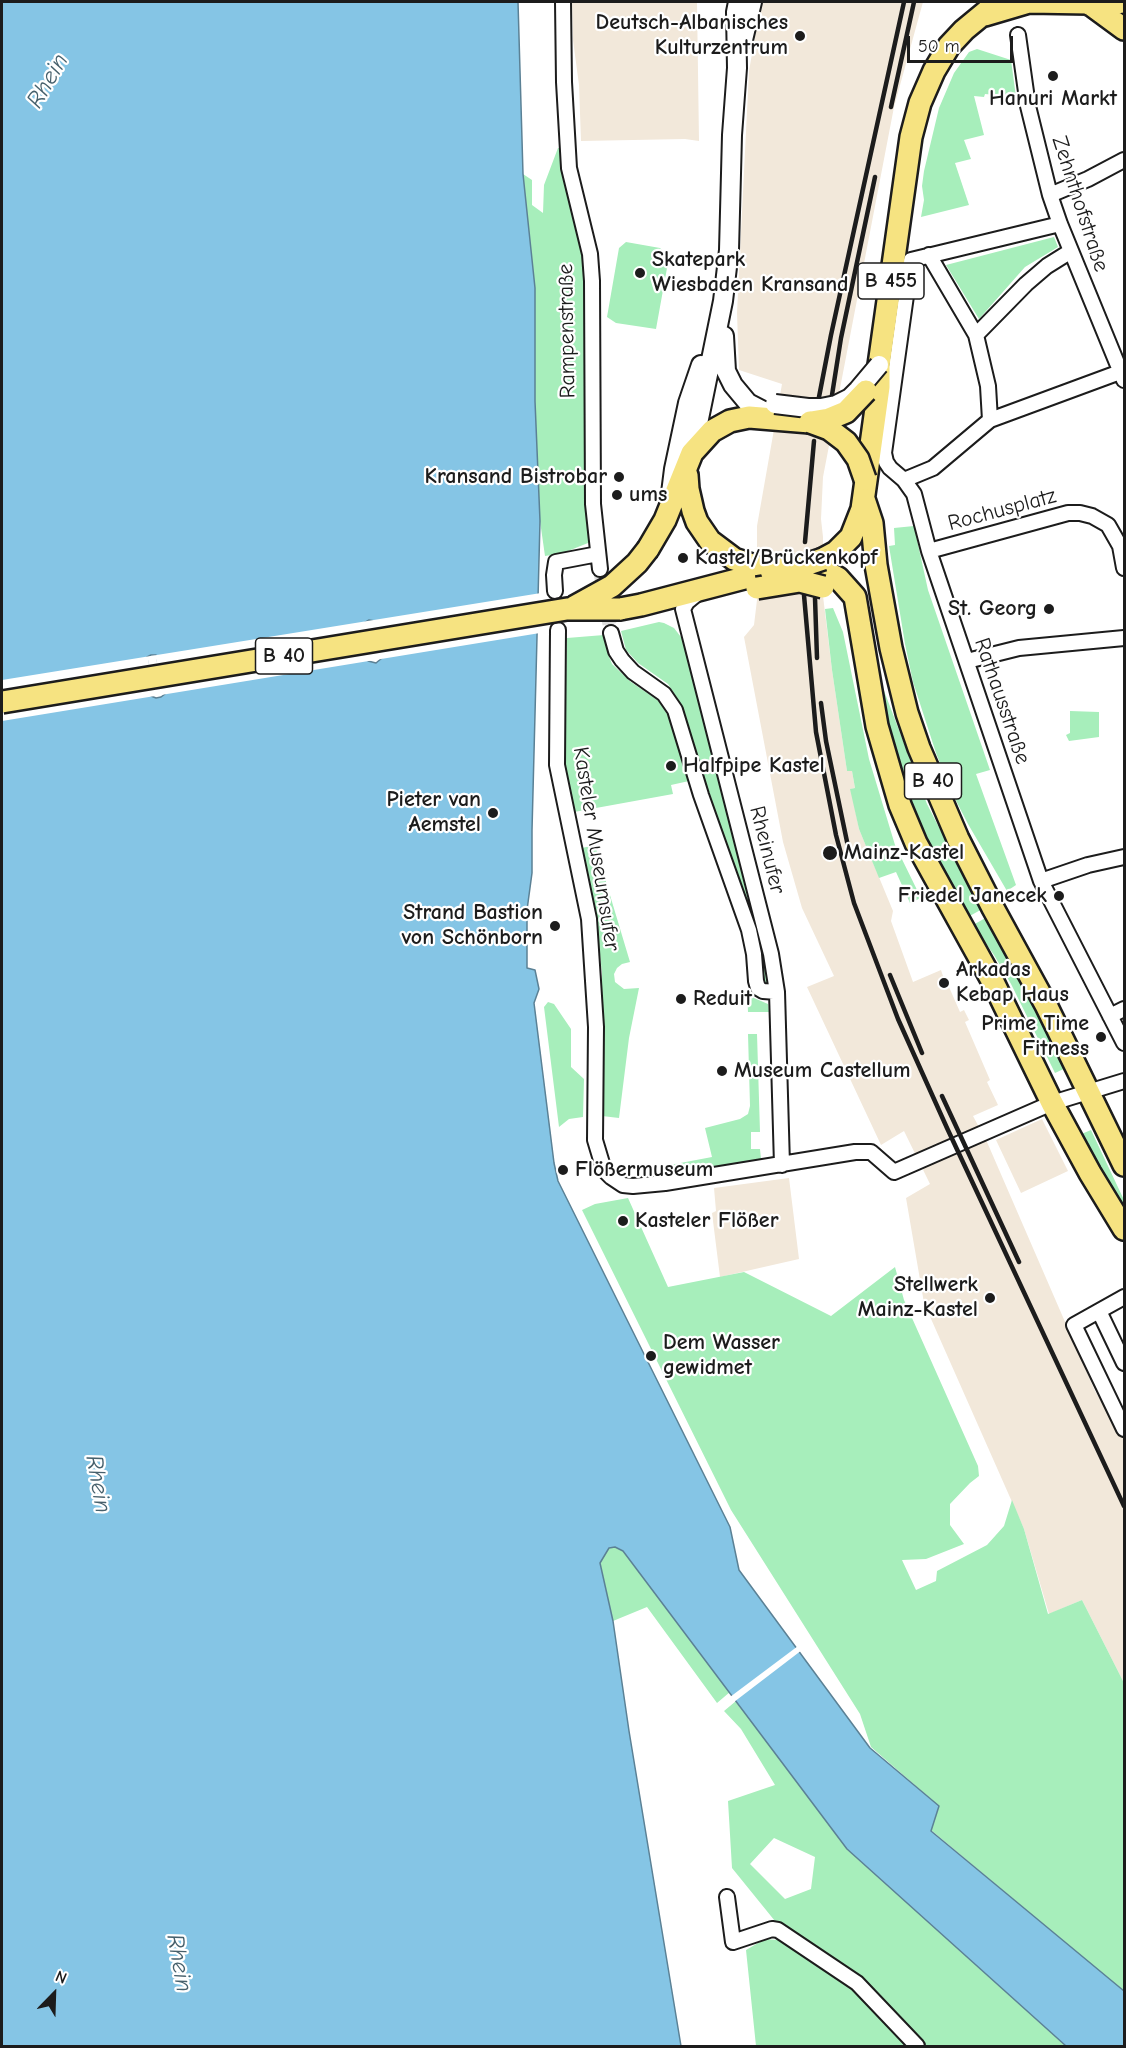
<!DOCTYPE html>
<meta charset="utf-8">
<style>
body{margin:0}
#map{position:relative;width:1126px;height:2048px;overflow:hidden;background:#fff;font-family:"Comic Neue",sans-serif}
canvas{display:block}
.frame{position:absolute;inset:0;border:3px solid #1c1c1c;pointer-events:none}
.north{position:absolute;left:24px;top:1964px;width:60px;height:60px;-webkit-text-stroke:4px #fff;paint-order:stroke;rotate:23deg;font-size:16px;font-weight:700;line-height:24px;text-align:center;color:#1c1c1c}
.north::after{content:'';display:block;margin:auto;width:21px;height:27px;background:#1c1c1c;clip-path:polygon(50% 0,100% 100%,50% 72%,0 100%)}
.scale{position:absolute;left:907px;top:36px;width:106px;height:27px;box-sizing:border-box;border:3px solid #1c1c1c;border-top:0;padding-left:8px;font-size:18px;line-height:21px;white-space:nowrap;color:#1c1c1c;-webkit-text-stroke:4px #fff;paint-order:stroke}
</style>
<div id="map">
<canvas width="1126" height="2048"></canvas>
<div class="frame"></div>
<div class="north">N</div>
<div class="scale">50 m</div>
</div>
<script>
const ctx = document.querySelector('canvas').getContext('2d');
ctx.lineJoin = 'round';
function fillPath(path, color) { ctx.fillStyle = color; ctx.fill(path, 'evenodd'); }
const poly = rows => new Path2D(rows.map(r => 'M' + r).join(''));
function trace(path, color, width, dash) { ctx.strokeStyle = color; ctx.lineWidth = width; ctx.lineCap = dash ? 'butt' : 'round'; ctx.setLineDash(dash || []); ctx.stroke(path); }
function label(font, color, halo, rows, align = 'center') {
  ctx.font = font + ' "Comic Neue",sans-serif'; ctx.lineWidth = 4.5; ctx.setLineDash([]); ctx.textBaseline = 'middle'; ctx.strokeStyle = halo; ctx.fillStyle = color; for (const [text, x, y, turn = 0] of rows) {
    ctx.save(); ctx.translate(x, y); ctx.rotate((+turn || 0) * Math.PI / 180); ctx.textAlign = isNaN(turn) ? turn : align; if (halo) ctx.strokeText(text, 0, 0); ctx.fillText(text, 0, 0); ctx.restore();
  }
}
const built = poly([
 [572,2,697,2,699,141,685,139,581,141,579,85,573,40],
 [761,2,923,2,894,107,823,477,821,519,823,537,823,596,832,670,847,771,852,771,855,788,851,789,859,829,893,911,891,921,913,982,941,970,947,988,949,987,960,1012,964,1010,969,1020,965,1022,990,1080,987,1082,998,1105,973,1116,987,1142,1095,1391,1124,1440,1124,1683,1082,1600,1049,1614,1024,1529,924,1303,906,1198,930,1184,904,1131,881,1145,807,987,834,976,802,908,783,842,744,637,754,625,757,600,757,526,782,384,739,370,737,313,749,71],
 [1042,1119,1068,1171,1021,1193,996,1140],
 [789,1178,799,1259,720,1277,712,1213,716,1211,714,1188]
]);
const green = poly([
 [977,49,1011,60,1016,97,985,94,984,97,974,96,984,135,964,140,971,159,955,163,969,205,921,217,924,200,922,186,924,171,939,108,954,73,969,52],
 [558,148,562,148,584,253,588,543,563,553,545,556,540,521,535,401,535,288,523,174,532,180,532,205,543,213,544,185],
 [1054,237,1058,247,1025,267,979,319,946,265],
 [626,242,660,248,669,257,656,329,616,323,607,317,619,248],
 [914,526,928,590,990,770,976,774,1016,885,1007,891,968,824,952,793,936,753,913,682,905,644,889,546,895,545,894,528],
 [833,608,843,632,869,759,895,845,921,898,910,903,896,872,879,878,859,829,850,789,855,788,852,771,847,771,832,670,825,609],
 [659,622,664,623,674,628,684,641,764,951,769,982,767,983,762,981,753,935,681,704,668,684,638,663,626,650,621,631],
 [604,635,608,654,612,664,631,682,659,701,670,719,689,781,671,785,673,794,574,812,564,758,567,638],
 [883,688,927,804,950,849,984,908,968,917,937,867,900,783,879,689],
 [1070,711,1099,712,1099,737,1069,741,1066,735,1070,733],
 [595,845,630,962,622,964,617,968,614,974,615,982,624,989,639,988,629,1038,619,1118,602,1116,602,973,596,918,582,848],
 [989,916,1068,1067,1055,1073,1011,984,994,955,973,925],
 [747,990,754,998,768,1004,769,1012,748,1012],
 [548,1002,554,1004,571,1029,571,1067,584,1079,583,1117,569,1119,559,1127,544,1007],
 [748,1034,757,1034,760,1132,751,1132,751,1149,760,1149,761,1159,672,1175,670,1165,712,1157,705,1128,740,1119,748,1114,750,1106],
 [1091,1130,1124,1200,1124,1218,1079,1135],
 [628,1198,668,1287,744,1272,831,1316,895,1267,904,1300,978,1466,979,1476,970,1483,950,1504,950,1525,964,1544,926,1559,902,1560,916,1590,936,1581,937,1571,987,1545,1004,1526,1012,1500,1024,1529,1048,1614,1082,1600,1124,1683,1124,1992,931,1830,939,1806,871,1747,860,1714,731,1510,582,1210,595,1204],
 [616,1547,623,1551,730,1692,717,1703,647,1607,613,1621,600,1562,609,1548],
 [736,1701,847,1849,1066,2046,917,2046,857,1983,779,1926,732,1868,728,1801,775,1785,741,1729,724,1711],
 [774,1838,815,1857,811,1889,785,1899,750,1864],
 [765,1939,778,1940,859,1988,913,2046,756,2046,746,1950]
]);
const water = poly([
 [2,2,518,2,523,174,535,288,535,401,540,521,532,830,532,873,527,910,527,968,535,970,539,989,534,1003,554,1163,558,1181,730,1527,739,1570,870,1748,939,1806,931,1831,1124,1991,1124,2046,1066,2046,847,1849,623,1551,615,1547,609,1548,600,1563,613,1621,629,1731,681,2046,2,2046,2,2],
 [369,620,375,621,382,658,376,663,368,661,364,623,369,620],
 [151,655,156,655,165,694,161,697,156,698,151,696,147,657,151,655]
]);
const pier = poly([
 [541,593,540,633,2,721,2,680],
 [370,623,374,624,379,658,376,660,371,659,366,626],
 [152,658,156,659,161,693,156,695,148,660],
 [798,1646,802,1650,734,1702,730,1697]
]);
const minorTunnel = poly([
 [600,569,611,633]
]);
const minor = poly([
 [563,2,564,82,569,168,590,254,592,281,593,504,600,569],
 [1018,35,1028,106,1050,195,1060,224,1124,380],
 [1050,195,1088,179,1124,160],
 [1060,224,911,260,884,453,886,462,890,468,904,480,914,494,929,551,1041,881,1124,1043],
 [976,335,1026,284,1047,266,1071,251],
 [990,420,1120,372],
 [904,480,933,468,990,420,988,386,976,335,929,255],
 [929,551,1068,513,1080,513,1092,516,1108,525,1120,546,1124,568],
 [555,591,554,575,556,562,598,554],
 [698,593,687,602,683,609,771,954,777,992,782,1165],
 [558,630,557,765,589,919,596,1027,595,1140,604,1170,611,1177,623,1185,633,1186,665,1183,855,1152,871,1152,894,1172,1052,1103,1124,1081],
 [611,633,616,651,622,660,633,672,664,694,675,710,701,795,749,930,754,954,756,981,758,988,763,991,777,992],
 [967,661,1019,648,1124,638],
 [1041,881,1088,865,1124,857],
 [1110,1016,1124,1009],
 [1124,1297,1099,1311,1124,1363],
 [1099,1311,1074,1325,1124,1429],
 [727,1897,733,1942,772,1929,778,1930,857,1983,917,2046]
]);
const secondary = poly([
 [743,40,752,2],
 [724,336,726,371,733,385,748,403,775,417],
 [692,453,723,301,729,250,732,135,737,68,736,12,738,2],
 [671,493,674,469,688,403,701,365]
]);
const primary = poly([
 [1089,4,1106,5,1123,2],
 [1090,4,1124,29],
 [985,15,1029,2,1089,3],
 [687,475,688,489,693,511,697,522,710,541,734,559,770,571],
 [864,499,872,523,876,565,891,648,907,713,919,748,958,839,993,908,1046,1005,1124,1165],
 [648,549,665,520,692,453,712,431,730,421,749,417,810,422],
 [823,559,836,552,851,537,862,509,879,387,879,365,911,137,920,103,934,71,949,46,964,30,998,2],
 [823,570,838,578,855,597,877,726,900,805,916,843,994,984,1052,1103,1090,1173,1124,1229],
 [620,609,641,605,771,571]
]);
const rail = poly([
 [891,107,914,2],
 [832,395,841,338,875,177],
 [819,397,831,335,904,2],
 [805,542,814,441],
 [804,595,816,732,836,835,854,903,898,1019,947,1128,1124,1506],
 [815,598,817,658],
 [821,703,826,741,850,856],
 [890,975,922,1053],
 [942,1096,1019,1262]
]);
const secondaryBridge = poly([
 [775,404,808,408,821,408,836,405,850,398,858,390,879,365]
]);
const primaryBridge = poly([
 [810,422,829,429,846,442,858,459,865,479],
 [811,422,829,419,846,412,866,391],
 [771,571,805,565,823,559],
 [757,588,800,581,823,587],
 [574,607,612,586,637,563,648,549],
 [2,702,567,609,620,609]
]);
const markers = [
 [800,36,6,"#1c1c1c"],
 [1053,76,6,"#1c1c1c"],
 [640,273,6,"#1c1c1c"],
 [619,477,6,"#1c1c1c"],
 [617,495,6,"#1c1c1c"],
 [683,558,6,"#1c1c1c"],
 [1049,609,6,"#1c1c1c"],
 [671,766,6,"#1c1c1c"],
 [493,813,6,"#1c1c1c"],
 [830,853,8,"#1c1c1c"],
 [1059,896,6,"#1c1c1c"],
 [555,926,6,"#1c1c1c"],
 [944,983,6,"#1c1c1c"],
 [681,999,6,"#1c1c1c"],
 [1101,1037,6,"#1c1c1c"],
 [722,1071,6,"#1c1c1c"],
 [563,1170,6,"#1c1c1c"],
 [623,1221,6,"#1c1c1c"],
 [990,1298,6,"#1c1c1c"],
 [651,1356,6,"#1c1c1c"]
];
const shields = [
 [891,281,66],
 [284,656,57],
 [933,781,57]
];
const shieldNames = [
 ["B 455",891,281],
 ["B 40",284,656],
 ["B 40",933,781]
];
const poiNames = [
 ["Deutsch-Albanisches",788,23,"right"],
 ["Kulturzentrum",788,48,"right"],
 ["Hanuri Markt",1053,99,"center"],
 ["Skatepark",652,260],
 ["Wiesbaden Kransand",652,285],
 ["Kransand Bistrobar",607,477,"right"],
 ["ums",629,495],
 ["Kastel/Brückenkopf",695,558],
 ["St. Georg",1037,609,"right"],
 ["Halfpipe Kastel",683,766],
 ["Pieter van",481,800,"right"],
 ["Aemstel",481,825,"right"],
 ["Mainz-Kastel",844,853],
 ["Friedel Janecek",1047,896,"right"],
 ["Strand Bastion",543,913,"right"],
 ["von Schönborn",543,938,"right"],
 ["Arkadas",956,970],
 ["Kebap Haus",956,995],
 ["Reduit",693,999],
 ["Prime Time",1089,1024,"right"],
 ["Fitness",1089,1049,"right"],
 ["Museum Castellum",734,1071],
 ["Flößermuseum",575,1170],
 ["Kasteler Flößer",635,1221],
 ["Stellwerk",978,1285,"right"],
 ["Mainz-Kastel",978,1310,"right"],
 ["Dem Wasser",663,1343],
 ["gewidmet",663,1368]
];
const streetNames = [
 ["Zehnthofstraße",1080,204,72],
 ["Rampenstraße",567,331,-91],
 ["Rochusplatz",1002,510,-15],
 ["Rathausstraße",1002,701,71],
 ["Kasteler Museumsufer",596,849,81],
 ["Rheinufer",767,850,76]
];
const waterNames = [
 ["Rhein",48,81,-60],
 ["Rhein",98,1484,80],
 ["Rhein",179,1963,80]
];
fillPath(built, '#f2e8da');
fillPath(green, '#a7eebb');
fillPath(water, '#85c5e5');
trace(water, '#5b8195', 1.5);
fillPath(pier, '#fff');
trace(minorTunnel, '#ddd', 14, [14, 7]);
trace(minor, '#1c1c1c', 18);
trace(secondary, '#1c1c1c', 22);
trace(primary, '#1c1c1c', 26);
trace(minor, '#fff', 14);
trace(secondary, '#fff', 18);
trace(primary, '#f6e381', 21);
trace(rail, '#1c1c1c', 4.5);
trace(secondaryBridge, '#1c1c1c', 22, []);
trace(primaryBridge, '#1c1c1c', 26, []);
trace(secondaryBridge, '#fff', 18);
trace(primaryBridge, '#f6e381', 21);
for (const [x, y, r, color] of markers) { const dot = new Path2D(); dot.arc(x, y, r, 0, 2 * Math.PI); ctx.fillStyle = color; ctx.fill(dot); trace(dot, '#fff', 2); }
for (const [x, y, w] of shields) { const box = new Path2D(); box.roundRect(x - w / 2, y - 18, w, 36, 4.5); ctx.fillStyle = '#fff'; ctx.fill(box); trace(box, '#1c1c1c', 1.5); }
label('bold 21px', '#1c1c1c', null, shieldNames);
label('bold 22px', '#1c1c1c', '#fff', poiNames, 'left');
label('22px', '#1c1c1c', '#fff', streetNames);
label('italic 24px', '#46606c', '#fff', waterNames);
</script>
